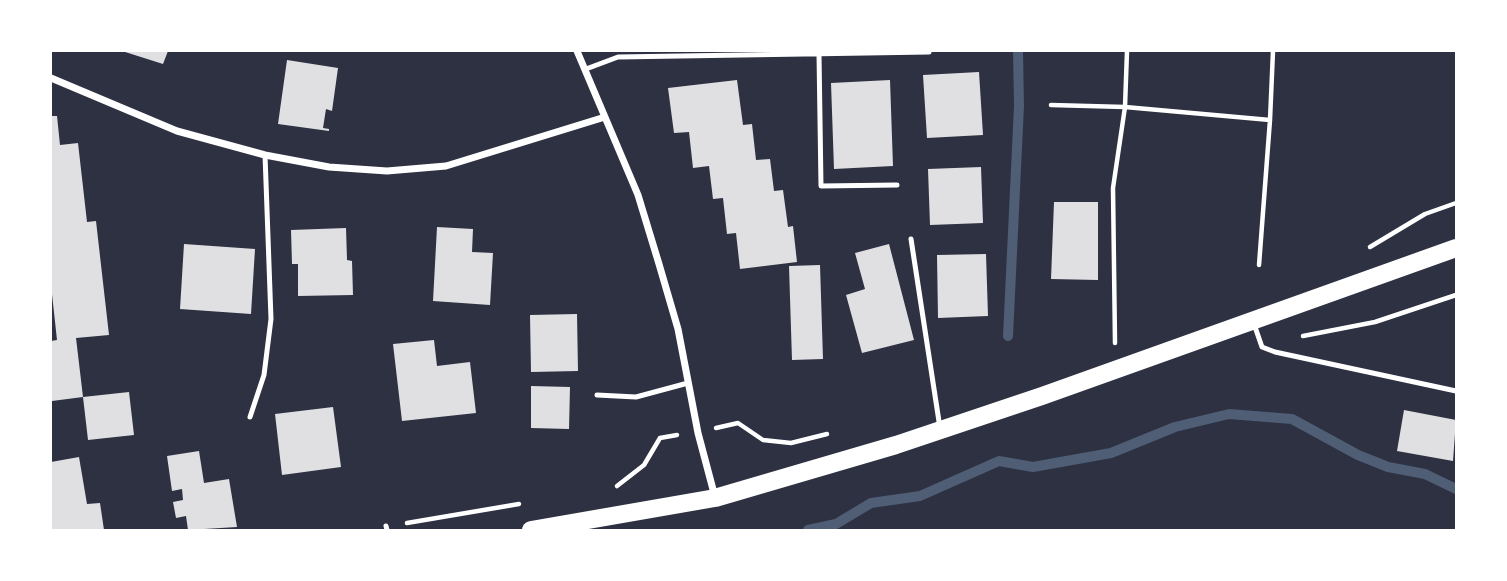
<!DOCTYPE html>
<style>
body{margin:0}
#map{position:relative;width:1507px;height:581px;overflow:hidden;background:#2d3142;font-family:"PT Sans Narrow",sans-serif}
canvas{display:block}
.frame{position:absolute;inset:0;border:52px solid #fff;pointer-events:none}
</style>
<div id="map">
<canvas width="1507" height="581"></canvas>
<div class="frame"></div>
</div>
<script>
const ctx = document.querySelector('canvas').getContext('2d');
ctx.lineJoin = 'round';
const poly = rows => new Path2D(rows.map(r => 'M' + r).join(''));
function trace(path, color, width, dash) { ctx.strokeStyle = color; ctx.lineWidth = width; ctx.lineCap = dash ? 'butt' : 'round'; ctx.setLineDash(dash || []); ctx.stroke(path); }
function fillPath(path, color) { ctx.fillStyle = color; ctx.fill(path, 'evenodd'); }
const stream = poly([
 [1008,336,1019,106,1018,51],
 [808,530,836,524,871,503,920,496,999,461,1033,467,1111,453,1175,427,1229,414,1292,419,1358,455,1388,467,1425,474,1456,489]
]);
const building = poly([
 [122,51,168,51,163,64],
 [287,60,338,68,332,111,326,109,323,128,329,129,329,131,278,124],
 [979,72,983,135,927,138,923,75],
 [737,80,743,125,752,124,756,160,770,159,774,191,783,190,788,227,793,226,797,262,740,269,736,233,727,234,723,198,713,199,709,166,693,168,689,132,674,133,668,88],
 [890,80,893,166,834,169,831,83],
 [51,116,57,116,60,145,78,143,87,222,96,221,109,335,76,338,83,397,52,401,51,341,57,340,51,285],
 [981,167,983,223,930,225,928,169],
 [1054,202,1098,202,1098,280,1051,279],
 [437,227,473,229,472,252,493,253,490,305,433,301],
 [346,228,347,260,352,261,353,295,298,296,298,264,292,264,291,230],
 [184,244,255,249,251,314,180,309],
 [889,244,914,340,862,353,846,295,865,289,855,253],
 [986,254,988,316,938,318,937,255],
 [820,265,823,359,792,360,789,266],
 [577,314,578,371,531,372,530,315],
 [434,340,437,366,470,362,476,413,402,421,393,344],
 [531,386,570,387,569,429,531,428],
 [129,392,134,435,88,440,83,397],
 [333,407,341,467,282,475,275,414],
 [1404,410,1456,420,1453,461,1397,451],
 [199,451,204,483,229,479,237,527,188,530,186,516,176,518,173,502,183,500,182,489,172,491,167,456],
 [79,457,87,504,100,503,104,530,51,530,51,462]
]);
const path = poly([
 [1051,105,1125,107,1270,120,1273,51],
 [1370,247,1425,214,1456,203],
 [1259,265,1270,120],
 [1303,336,1375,322,1456,295],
 [1115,343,1113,188,1125,107,1127,51],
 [716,428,738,423,763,440,791,443,827,434],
 [617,486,644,465,660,438,677,435],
 [407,523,519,504]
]);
const service = poly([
 [819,54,821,186,897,185],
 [586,69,618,57,929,52],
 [911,239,940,428],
 [1254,324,1262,347,1275,352,1456,391],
 [597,395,636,397,688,383],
 [250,417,264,375,271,319,265,155],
 [386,526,387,530]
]);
const minor = poly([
 [577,51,638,195,659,264,678,329,698,433,715,497],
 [51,78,177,131,265,155,329,167,387,171,446,166,605,117]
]);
const primary = poly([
 [531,530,715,498,896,445,1042,396,1456,248]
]);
trace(stream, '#4f5d75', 10);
fillPath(building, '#e0e0e3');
trace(path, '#fff', 4.5);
trace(service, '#fff', 5);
trace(minor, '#fff', 7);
trace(primary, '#fff', 18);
</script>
